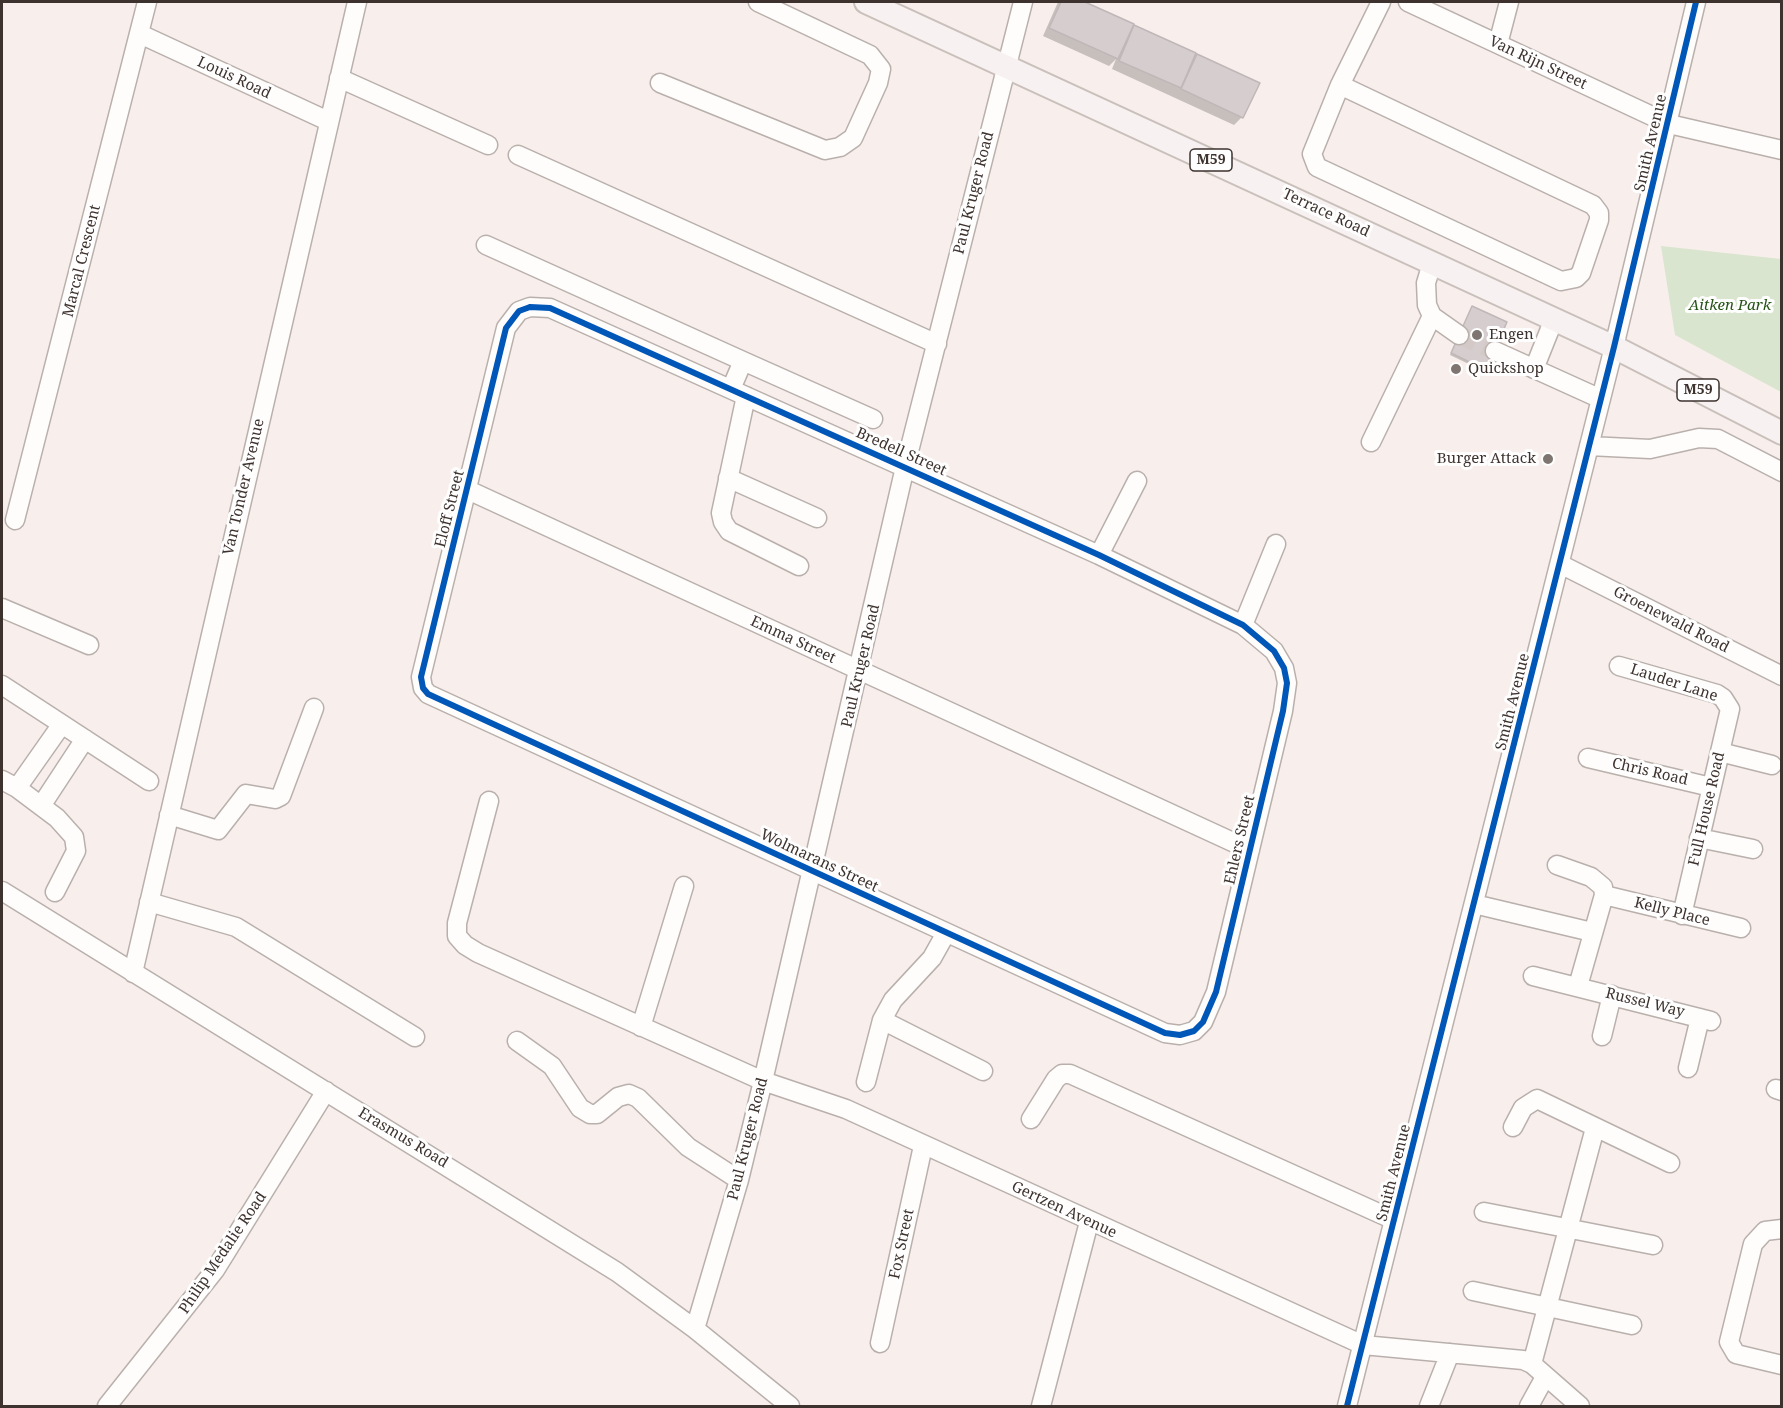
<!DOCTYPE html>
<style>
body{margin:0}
#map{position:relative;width:1783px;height:1408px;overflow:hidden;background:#f8efec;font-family:"Noto Serif",serif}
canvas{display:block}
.frame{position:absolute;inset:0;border:3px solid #3d322e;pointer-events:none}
</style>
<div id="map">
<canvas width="1783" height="1408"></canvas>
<div class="frame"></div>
</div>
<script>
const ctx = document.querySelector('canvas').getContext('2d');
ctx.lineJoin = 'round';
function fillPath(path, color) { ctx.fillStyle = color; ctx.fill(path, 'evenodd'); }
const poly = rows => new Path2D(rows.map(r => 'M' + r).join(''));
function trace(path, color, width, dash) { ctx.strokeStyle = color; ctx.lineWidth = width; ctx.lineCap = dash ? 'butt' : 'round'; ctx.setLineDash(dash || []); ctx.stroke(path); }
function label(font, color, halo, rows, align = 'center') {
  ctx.font = font + ' "Noto Serif",serif'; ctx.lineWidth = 6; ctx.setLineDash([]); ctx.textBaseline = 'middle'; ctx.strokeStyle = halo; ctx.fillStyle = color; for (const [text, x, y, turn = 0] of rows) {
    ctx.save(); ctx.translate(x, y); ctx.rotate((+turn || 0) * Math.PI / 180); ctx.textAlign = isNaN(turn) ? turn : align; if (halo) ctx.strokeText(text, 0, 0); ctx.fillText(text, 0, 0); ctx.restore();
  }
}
const green = poly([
 [1661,246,1781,259,1781,392,1675,335]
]);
const shadow = poly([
 [1058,2,1082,2,1194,53,1190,64,1198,56,1242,117,1234,125,1112,69,1116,59,1109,66,1043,36],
 [1471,310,1485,369,1483,371,1450,355]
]);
const building = poly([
 [1061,2,1085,2,1134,24,1118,59,1049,28,1061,2],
 [1134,25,1196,53,1181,88,1119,61,1134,25],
 [1197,54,1260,83,1243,118,1181,89,1197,54],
 [1472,306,1507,322,1486,370,1451,353,1472,306]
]);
const minorTunnel = poly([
 [1459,335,1495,351]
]);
const minor = poly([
 [1408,2,1669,124,1782,150],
 [140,34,328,121],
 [1498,44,1509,2],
 [339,78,488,145],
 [660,83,825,150,840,147,853,138,878,83,881,69,870,55,758,2],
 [1340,85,1593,205,1599,213,1599,220,1581,273,1576,278,1561,281,1317,167,1312,154,1340,85,1381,2],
 [518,155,937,344],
 [486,245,743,361],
 [1432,263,1426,283,1427,305,1432,316,1459,335],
 [530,307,550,308,1099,555,1243,625,1274,651,1284,668,1287,683,1283,711,1216,992,1203,1022,1194,1031,1180,1035,1165,1033,428,694,423,688,421,677,506,328,519,311,530,307],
 [1495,351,1601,399],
 [1534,369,1554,319],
 [731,389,743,361,873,419],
 [746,396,721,513,723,522,729,531,799,566],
 [1371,442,1432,316],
 [1589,446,1650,449,1699,438,1718,439,1782,472],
 [728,478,817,518],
 [468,490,1250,850],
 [15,520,147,2],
 [1099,555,1137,481],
 [1560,564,1782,676],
 [2,608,89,645],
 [1243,625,1276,544],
 [1619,666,1717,694,1723,698,1730,709,1682,915],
 [2,685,149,781],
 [1720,752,1772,765],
 [1588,758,1711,787],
 [2,780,17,788,57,818,74,837,76,851,55,892],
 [17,788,62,724],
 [489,801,457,923,457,936,465,945,478,953,763,1081,846,1109,1363,1345,1523,1360,1532,1364,1580,1406],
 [41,806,85,739],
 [169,815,218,830,246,794,275,799,281,796,314,708],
 [1699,838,1753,849],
 [1557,865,1591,877,1603,887,1604,895,1578,986],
 [2,891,617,1272,695,1329,790,1406],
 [1604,895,1741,928],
 [149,902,236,927,415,1037],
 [1474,904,1592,932],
 [133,973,357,2],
 [1533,976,1711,1021],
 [882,1020,983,1071],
 [641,1027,684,886],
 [1602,1036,1612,995],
 [517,1041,552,1066,580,1108,590,1114,597,1114,618,1097,629,1094,638,1098,688,1147,739,1180],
 [1688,1068,1700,1018],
 [866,1082,882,1020,893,1000,932,958,946,933],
 [1776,1089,1782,1091],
 [1031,1119,1056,1079,1062,1074,1070,1074,1394,1220],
 [1513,1127,1523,1108,1537,1099,1670,1163],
 [1484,1212,1653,1245],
 [1782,1229,1765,1231,1753,1244,1729,1342,1736,1354,1782,1365],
 [1473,1291,1632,1325],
 [695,1329,739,1180,763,1081,905,467,1023,2],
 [880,1343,923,1146],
 [1532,1364,1595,1128],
 [107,1406,215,1270,326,1091],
 [1041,1406,1089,1222],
 [1347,1406,1614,347,1696,2],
 [1429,1406,1450,1353],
 [1529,1406,1545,1377]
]);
const major = poly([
 [866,2,1614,347,1782,433]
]);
const cycleway = poly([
 [530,307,550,308,1099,555,1243,625,1274,651,1284,668,1287,683,1283,711,1216,992,1203,1022,1194,1031,1180,1035,1165,1033,428,694,423,688,421,677,506,328,519,311,530,307],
 [1347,1406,1614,347,1696,2]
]);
const markers = [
 [1477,335,6,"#7e7470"],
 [1456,369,6,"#7e7470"],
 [1548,459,6,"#7e7470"]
];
const shields = [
 [1211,160,42],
 [1698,390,42]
];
const shieldNames = [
 ["M59",1211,160],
 ["M59",1698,390]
];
const streetNames = [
 ["Van Rijn Street",1538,63,25],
 ["Louis Road",234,78,25],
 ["Smith Avenue",1651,143,-77],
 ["Paul Kruger Road",974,193,-76],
 ["Terrace Road",1326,213,25],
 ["Marcal Crescent",82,261,-76],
 ["Bredell Street",901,452,24],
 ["Van Tonder Avenue",244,487,-77],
 ["Eloff Street",450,509,-76],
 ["Groenewald Road",1671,620,27],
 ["Emma Street",793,640,25],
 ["Paul Kruger Road",861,666,-77],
 ["Lauder Lane",1674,683,18],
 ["Smith Avenue",1513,702,-76],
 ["Chris Road",1650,772,13],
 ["Full House Road",1707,809,-77],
 ["Ehlers Street",1240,840,-77],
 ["Wolmarans Street",819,861,25],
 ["Kelly Place",1672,912,14],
 ["Russel Way",1645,1003,14],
 ["Erasmus Road",403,1138,31],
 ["Paul Kruger Road",748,1139,-76],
 ["Smith Avenue",1394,1173,-76],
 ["Gertzen Avenue",1064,1210,25],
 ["Fox Street",902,1244,-78],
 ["Philip Medalie Road",223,1253,-56]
];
const parkNames = [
 ["Aitken Park",1730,306]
];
const poiNames = [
 ["Engen",1489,335],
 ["Quickshop",1468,369],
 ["Burger Attack",1536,459,"right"]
];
fillPath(green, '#d9e5ce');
fillPath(shadow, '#0003');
fillPath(building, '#d6cdcf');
trace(building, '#bfb7b8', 1.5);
trace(minorTunnel, '#d3c9c6', 18, [18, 9]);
trace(minor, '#b9b0ac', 21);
trace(major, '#cac0bb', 26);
trace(minor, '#fefdfc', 18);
trace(major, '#f7f2f1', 22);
trace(cycleway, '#0057b8', 6);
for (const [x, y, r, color] of markers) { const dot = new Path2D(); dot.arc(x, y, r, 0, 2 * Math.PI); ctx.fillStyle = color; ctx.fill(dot); trace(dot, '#fefefe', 2); }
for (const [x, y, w] of shields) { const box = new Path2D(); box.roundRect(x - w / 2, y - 11, w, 22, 4.5); ctx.fillStyle = '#fefefe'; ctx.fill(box); trace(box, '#3d322e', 1.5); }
label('bold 14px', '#3d322e', null, shieldNames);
label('15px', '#3d322e', '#fefefe', streetNames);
label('italic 15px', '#255215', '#fefefe', parkNames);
label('15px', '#3d322e', '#fefefe', poiNames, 'left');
</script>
